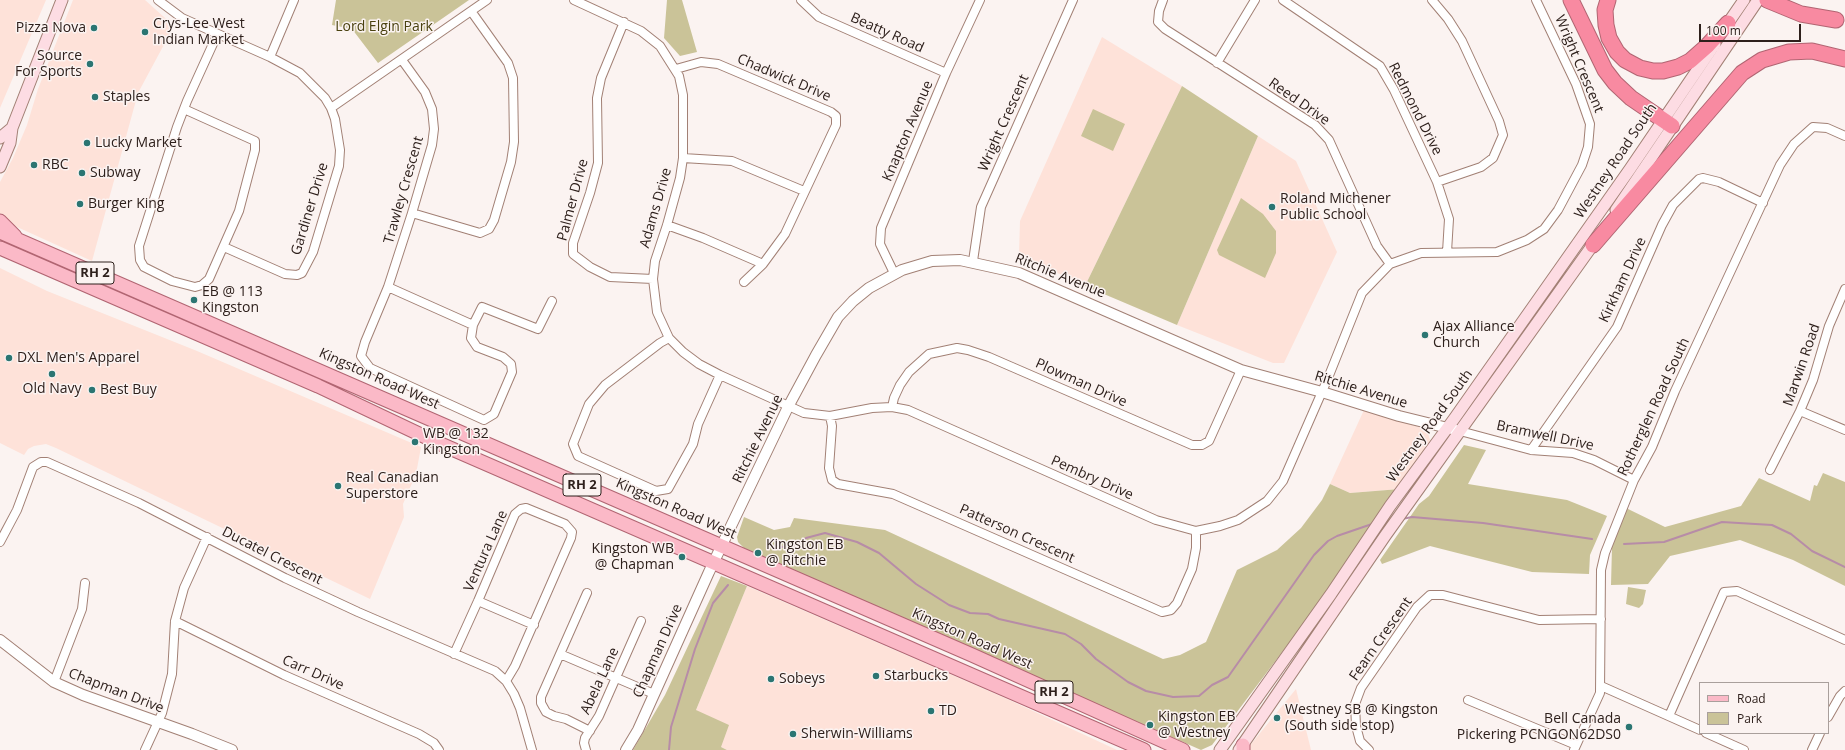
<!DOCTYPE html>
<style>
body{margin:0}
#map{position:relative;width:1845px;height:750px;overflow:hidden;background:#fbf3f1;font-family:"Open Sans",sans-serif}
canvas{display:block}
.legend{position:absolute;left:1699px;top:682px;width:130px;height:52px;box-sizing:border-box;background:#fbf3f1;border:1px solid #a99f9c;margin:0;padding:5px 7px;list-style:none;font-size:12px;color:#2e201c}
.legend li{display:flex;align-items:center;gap:8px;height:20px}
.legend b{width:20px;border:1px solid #a99f9c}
.scale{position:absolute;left:1699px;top:24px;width:102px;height:18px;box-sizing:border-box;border:2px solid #2e201c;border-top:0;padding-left:5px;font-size:12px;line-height:14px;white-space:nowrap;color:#2e201c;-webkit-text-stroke:3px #fbf3f1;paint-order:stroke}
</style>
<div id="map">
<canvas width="1845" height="750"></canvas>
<ul class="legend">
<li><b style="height:5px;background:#fbb9c7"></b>Road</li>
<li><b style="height:11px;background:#cac398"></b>Park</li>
</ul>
<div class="scale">100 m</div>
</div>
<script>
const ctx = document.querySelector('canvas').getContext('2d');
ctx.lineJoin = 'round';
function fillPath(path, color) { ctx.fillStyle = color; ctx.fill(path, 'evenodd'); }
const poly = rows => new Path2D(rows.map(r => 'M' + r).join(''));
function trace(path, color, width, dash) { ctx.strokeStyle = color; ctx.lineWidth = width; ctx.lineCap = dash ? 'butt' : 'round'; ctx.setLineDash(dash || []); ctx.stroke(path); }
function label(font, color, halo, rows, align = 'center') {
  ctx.font = font + ' "Open Sans",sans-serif'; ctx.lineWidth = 3; ctx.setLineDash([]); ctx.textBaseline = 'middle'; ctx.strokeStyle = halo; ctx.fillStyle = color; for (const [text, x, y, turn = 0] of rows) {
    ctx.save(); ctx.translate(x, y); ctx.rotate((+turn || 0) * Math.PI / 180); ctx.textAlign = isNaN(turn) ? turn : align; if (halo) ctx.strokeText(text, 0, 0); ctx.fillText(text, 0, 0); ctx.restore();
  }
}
const built = poly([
 [0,0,46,0,0,108],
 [73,0,145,0,174,26,138,93,92,261,6,222,0,217,0,182,13,158,27,125,38,89],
 [1102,37,1182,86,1085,286,1019,255,1020,221],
 [1258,136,1296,161,1337,252,1284,363,1273,363,1177,325],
 [0,268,47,291,197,351,421,447,416,474,403,504,404,517,370,599,56,448,46,444,34,446,28,449,24,455,0,443],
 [1364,410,1425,429,1428,433,1430,440,1429,446,1400,489,1350,493,1330,484],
 [747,586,1005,698,1117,750,727,750,721,747,696,710],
 [1296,689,1311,750,1247,750,1247,749]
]);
const green = poly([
 [336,0,469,0,378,63,352,29,332,25],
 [667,0,682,0,697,52,680,56,664,38],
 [1182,86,1258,136,1177,325,1085,286],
 [1093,109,1125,124,1113,151,1081,136],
 [1241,198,1263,214,1276,231,1276,253,1265,278,1219,255,1217,250],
 [1464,445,1486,450,1468,484,1567,500,1607,516,1590,555,1589,574,1532,572,1430,546,1382,564,1380,560,1419,504,1429,496],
 [1823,473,1845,482,1845,586,1793,560,1740,540,1670,556,1648,584,1611,585,1612,547,1626,508,1665,527,1741,506,1759,478,1810,501,1814,485,1817,486],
 [1330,484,1350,493,1400,489,1329,590,1212,745,1201,750,744,548,738,542,737,537,744,517,774,530,790,527,794,518,885,530,1163,659,1180,655,1206,642,1237,570,1277,550,1301,528,1322,500],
 [721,576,747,586,696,710,729,725,721,747,727,750,633,750,665,695],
 [1628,587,1646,590,1643,604,1639,608,1626,604]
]);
const stream = poly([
 [1402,519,1412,517,1483,523,1592,539],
 [1624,544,1664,542,1722,522,1772,525,1791,534,1812,551,1845,567],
 [781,547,796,546,806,538,825,533,857,542,879,553,916,584,949,605,970,613,988,614,999,619,1065,634,1081,644,1096,659,1128,682,1146,691,1173,697,1199,696,1212,685,1228,677,1314,555,1328,541,1337,536,1372,524],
 [669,750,671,727,695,649,713,603,728,585]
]);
const minor = poly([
 [158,0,182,18,270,57,300,73,325,98,331,108,335,119,340,150,339,166,313,252,302,273,297,275,285,274,224,247],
 [574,0,641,31,660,46,679,76,683,95,683,158,680,178,667,225,655,261,653,279,657,312,669,338,683,352,699,364,720,375,804,413,830,416,872,408,892,407,908,410,1156,520,1196,531,1220,526,1238,520,1267,501,1283,481,1328,378,1362,293,1390,264,1421,253,1497,252,1527,240,1544,229,1558,210,1582,165,1588,147,1590,124,1576,84,1536,0],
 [801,0,819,17,946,73],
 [1163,0,1159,11,1158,22,1165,29,1315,125,1329,140,1377,246,1390,264],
 [1283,0,1380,66,1394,90,1437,182,1449,219,1447,252],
 [1432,0,1448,19,1462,41,1499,121,1503,135,1493,158,1481,167,1437,182],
 [624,22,601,78,597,98,598,163,590,193,573,243,573,254,590,267,610,277,653,279],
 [270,57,294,0],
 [402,60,425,92,432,109,434,129,432,145,412,213,388,287,365,342,361,356,370,368,484,420,494,414,512,372,511,364,503,357,477,347,471,338,473,325,482,307,538,329,552,301],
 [1217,63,1255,0],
 [676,69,701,62,718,64,831,112,836,116,836,125,785,234,763,264,744,282],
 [331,108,487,0],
 [184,109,255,141,255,150,239,211,209,279,202,285,195,287,172,281,144,267,140,260,139,246,177,127,187,101,217,35],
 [683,158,732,161,804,191],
 [412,213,480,233,489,229,494,220,511,162,514,142,513,78,508,63,471,11],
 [667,225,703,238,763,264],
 [973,261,981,207,1073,0],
 [894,273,880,244,881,228,946,73,980,0],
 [388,287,473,325],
 [669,338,660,343,605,385,589,404,573,444,578,456,656,491,668,489,693,444,698,424,720,375],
 [892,407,894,398,900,385,909,372,929,354,957,348,968,350,989,357,1192,445,1202,445,1209,441,1241,370],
 [1800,411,1845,430],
 [830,416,832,426,829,468,832,480,838,484,893,494,1162,612,1171,610,1177,603,1192,569,1196,548,1196,531],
 [1460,431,1531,450,1573,453,1594,460,1634,480],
 [1531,450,1617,327,1662,225,1673,205,1699,179,1703,178,1719,182,1763,203],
 [1770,470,1800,411,1813,380,1829,326,1845,289],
 [0,542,17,510,33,467,41,462,47,462,139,503,285,578,358,612,495,671,506,681,514,694,520,708,532,750],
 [587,593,541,697,541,703,546,712,554,716,566,719,590,731],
 [478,601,534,625],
 [175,621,284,675,419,734,434,743,439,750],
 [454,654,478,601,515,514,521,509,526,508,565,524,572,532,571,538,515,666,506,681],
 [560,654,654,694],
 [54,682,82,609,85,583],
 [1601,686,1700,730],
 [1468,700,1576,745],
 [1669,716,1724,592,1737,591,1845,640],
 [1828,717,1840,696,1845,691],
 [1706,733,1744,750],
 [145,750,162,713,172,674,175,621,184,588,207,537],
 [586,750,584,743,585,738,599,716,641,621],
 [1369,750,1360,741,1356,726,1355,704,1361,688,1417,607,1430,595,1443,595,1539,620,1601,619],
 [1574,750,1600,693,1601,570,1605,553,1634,480,1652,447,1675,391,1780,165,1794,144,1813,127,1827,128,1845,136],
 [1812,750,1820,733]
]);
const tertiary = poly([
 [0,640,54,682,83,695,192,734,232,750],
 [626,750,638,730,709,572,788,407,816,355,838,317,853,301,869,288,902,270,932,261,960,260,1019,273,1241,370,1322,392,1399,416,1460,431]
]);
const secondary = poly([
 [1724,29,1744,0],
 [0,138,12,128],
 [0,167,10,143,12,128,62,0],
 [1616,210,1758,0],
 [1220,750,1331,594,1390,506,1454,419,1630,169,1715,44],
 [1239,750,1385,536,1597,239]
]);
const primary = poly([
 [0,221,15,236],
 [0,232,972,655,1183,750],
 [0,248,318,386,436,442,1144,750],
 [1243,745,1243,750]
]);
const motorway = poly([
 [1571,0,1605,70,1615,83,1631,98,1672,126],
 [1608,0,1605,10,1606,25,1609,38,1617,52,1625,60,1640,68,1653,71,1663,71,1678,67,1690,61,1707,46,1728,23],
 [1767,0,1801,14,1836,20],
 [1593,245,1742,73,1762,60,1789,52,1812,51,1845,59]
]);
const markers = [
 [94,28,4,"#2b7572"],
 [145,32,4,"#2b7572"],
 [90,64,4,"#2b7572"],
 [95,97,4,"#2b7572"],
 [87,143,4,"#2b7572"],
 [34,165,4,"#2b7572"],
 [82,173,4,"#2b7572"],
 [80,204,4,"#2b7572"],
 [1272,207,4,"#2b7572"],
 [194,300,4,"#2b7572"],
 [1425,335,4,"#2b7572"],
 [9,358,4,"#2b7572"],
 [52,374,4,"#2b7572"],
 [92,390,4,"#2b7572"],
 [415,442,4,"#2b7572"],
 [338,486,4,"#2b7572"],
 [758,553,4,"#2b7572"],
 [682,557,4,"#2b7572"],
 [876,676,4,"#2b7572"],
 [771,679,4,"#2b7572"],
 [931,711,4,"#2b7572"],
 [1277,718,4,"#2b7572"],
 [1150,725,4,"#2b7572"],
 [1629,727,4,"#2b7572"],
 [793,734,4,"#2b7572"]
];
const shields = [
 [95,273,38],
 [582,485,38],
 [1054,692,38]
];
const shieldNames = [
 ["RH 2",95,273],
 ["RH 2",582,485],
 ["RH 2",1054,692]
];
const poiNames = [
 ["Crys-Lee West",153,24],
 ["Indian Market",153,40],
 ["Pizza Nova",86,28,"right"],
 ["Source",82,56,"right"],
 ["For Sports",82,72,"right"],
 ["Staples",103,97],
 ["Lucky Market",95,143],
 ["RBC",42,165],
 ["Subway",90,173],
 ["Roland Michener",1280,199],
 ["Public School",1280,215],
 ["Burger King",88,204],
 ["EB @ 113",202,292],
 ["Kingston",202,308],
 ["Ajax Alliance",1433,327],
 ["Church",1433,343],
 ["DXL Men's Apparel",17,358],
 ["Old Navy",52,389,"center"],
 ["Best Buy",100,390],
 ["WB @ 132",423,434],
 ["Kingston",423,450],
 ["Real Canadian",346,478],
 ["Superstore",346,494],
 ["Kingston EB",766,545],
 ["@ Ritchie",766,561],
 ["Kingston WB",674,549,"right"],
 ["@ Chapman",674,565,"right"],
 ["Starbucks",884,676],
 ["Sobeys",779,679],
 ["Westney SB @ Kingston",1285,710],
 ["(South side stop)",1285,726],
 ["TD",939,711],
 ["Kingston EB",1158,717],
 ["@ Westney",1158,733],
 ["Bell Canada",1621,719,"right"],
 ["Pickering PCNGON62DS0",1621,735,"right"],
 ["Sherwin-Williams",801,734]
];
const parkNames = [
 ["Lord Elgin Park",384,27]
];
const streetNames = [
 ["Beatty Road",887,33,24],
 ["Wright Crescent",1579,64,67],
 ["Chadwick Drive",784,78,23],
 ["Reed Drive",1299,102,35],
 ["Redmond Drive",1415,109,63],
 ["Wright Crescent",1004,123,-66],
 ["Knapton Avenue",908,131,-67],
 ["Westney Road South",1616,161,-56],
 ["Trawley Crescent",404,190,-74],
 ["Palmer Drive",573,200,-75],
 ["Adams Drive",656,208,-74],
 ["Gardiner Drive",310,209,-73],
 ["Ritchie Avenue",1060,276,22],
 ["Kirkham Drive",1623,280,-65],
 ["Marwin Road",1802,365,-71],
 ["Kingston Road West",379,379,24],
 ["Plowman Drive",1081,383,24],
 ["Ritchie Avenue",1361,390,17],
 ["Rotherglen Road South",1654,407,-65],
 ["Westney Road South",1430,426,-54],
 ["Bramwell Drive",1545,436,12],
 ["Ritchie Avenue",758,439,-64],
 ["Pembry Drive",1092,478,24],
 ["Kingston Road West",676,509,24],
 ["Patterson Crescent",1017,534,24],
 ["Ventura Lane",486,551,-66],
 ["Ducatel Crescent",272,556,27],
 ["Kingston Road West",972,639,24],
 ["Fearn Crescent",1381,639,-55],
 ["Chapman Drive",658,651,-66],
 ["Carr Drive",313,673,24],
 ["Abela Lane",600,681,-65],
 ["Chapman Drive",116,691,21]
];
fillPath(built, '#fee2d9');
fillPath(green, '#cac398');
trace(stream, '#b78ca7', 2);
trace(minor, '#a28075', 10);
trace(tertiary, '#a28075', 12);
trace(secondary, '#a28075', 13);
trace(primary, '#b16572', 15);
trace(motorway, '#b16572', 17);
trace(minor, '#fff', 8);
trace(tertiary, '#fff', 10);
trace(secondary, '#fddce3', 11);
trace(primary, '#fbb9c7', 13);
trace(motorway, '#f88aa1', 15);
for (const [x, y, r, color] of markers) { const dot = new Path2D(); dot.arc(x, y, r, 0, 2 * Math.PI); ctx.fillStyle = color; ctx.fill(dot); trace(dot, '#fbf3f1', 1.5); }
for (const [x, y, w] of shields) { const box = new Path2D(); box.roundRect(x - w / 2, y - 11, w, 22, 3); ctx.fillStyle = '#fbf3f1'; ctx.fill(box); trace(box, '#2e201c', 1); }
label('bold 13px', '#2e201c', null, shieldNames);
label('14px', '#2e201c', '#fbf3f1', poiNames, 'left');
label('14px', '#49410f', '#fbf3f1', parkNames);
label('14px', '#2e201c', '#fbf3f1', streetNames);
</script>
